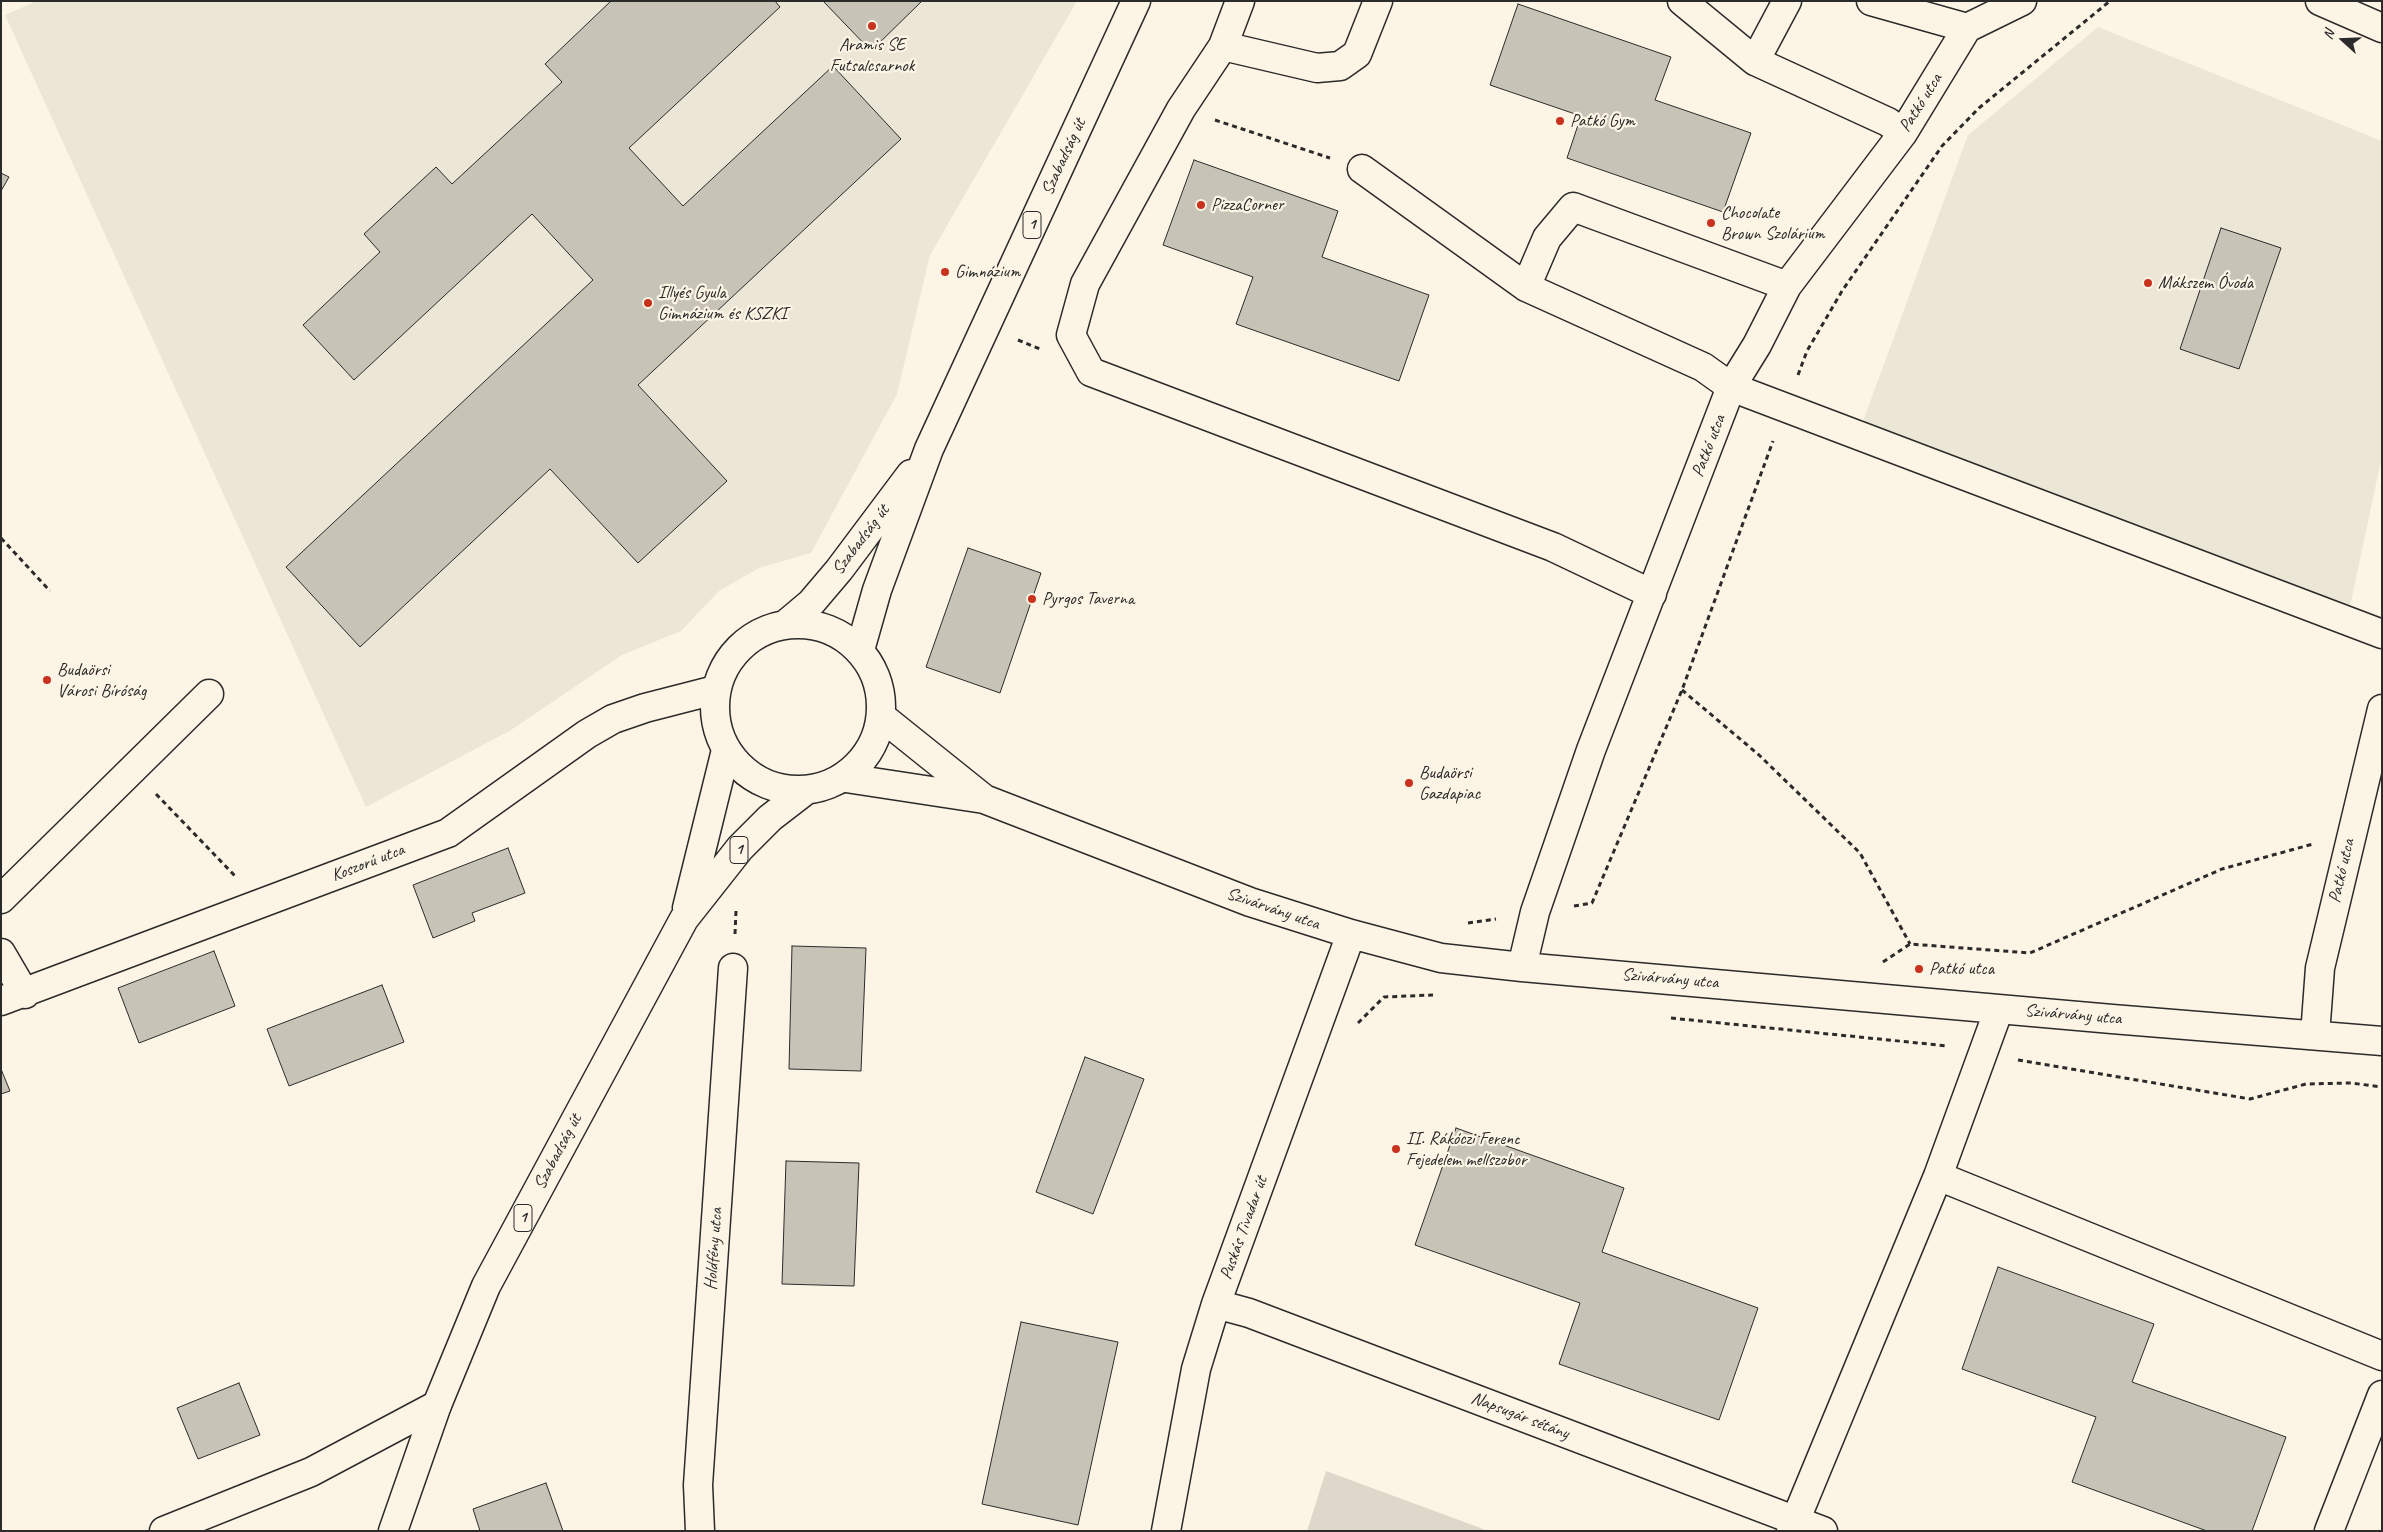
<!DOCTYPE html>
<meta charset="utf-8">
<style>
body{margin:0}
#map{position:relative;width:2383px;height:1532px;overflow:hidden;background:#fcf5e5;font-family:Caveat,sans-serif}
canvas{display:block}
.frame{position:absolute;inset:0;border:2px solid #2b2b2b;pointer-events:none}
.north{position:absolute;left:2318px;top:15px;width:50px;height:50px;-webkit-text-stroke:4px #fcf5e5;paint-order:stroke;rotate:290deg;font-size:14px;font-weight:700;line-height:20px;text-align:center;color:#2b2b2b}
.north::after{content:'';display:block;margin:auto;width:18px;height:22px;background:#2b2b2b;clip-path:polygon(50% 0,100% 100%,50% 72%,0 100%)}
</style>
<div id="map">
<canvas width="2383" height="1532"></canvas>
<div class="frame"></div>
<div class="north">N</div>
</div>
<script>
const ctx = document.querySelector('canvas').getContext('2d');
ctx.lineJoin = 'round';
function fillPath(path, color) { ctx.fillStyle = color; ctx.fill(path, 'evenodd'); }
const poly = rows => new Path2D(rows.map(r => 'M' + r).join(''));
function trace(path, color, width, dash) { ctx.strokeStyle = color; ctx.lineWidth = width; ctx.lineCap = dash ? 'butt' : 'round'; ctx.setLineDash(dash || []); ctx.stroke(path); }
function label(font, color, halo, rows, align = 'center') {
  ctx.font = font + ' Caveat,sans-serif'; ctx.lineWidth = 4.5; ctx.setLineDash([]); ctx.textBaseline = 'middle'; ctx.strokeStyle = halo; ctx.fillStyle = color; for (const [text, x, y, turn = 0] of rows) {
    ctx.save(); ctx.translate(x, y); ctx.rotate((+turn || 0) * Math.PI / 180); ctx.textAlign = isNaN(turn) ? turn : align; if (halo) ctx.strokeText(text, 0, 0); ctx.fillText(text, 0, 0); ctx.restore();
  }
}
const built = poly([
 [37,1,1077,1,930,255,897,394,811,553,759,568,719,591,681,631,622,655,511,730,366,807,5,15],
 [2098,27,2382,141,2382,456,2349,611,1862,424,1968,135]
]);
const green = poly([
 [1326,1471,1478,1527,1487,1531,1307,1531]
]);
const building = poly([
 [611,1,775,1,780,7,629,148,683,206,833,66,901,139,638,385,727,481,638,563,550,469,360,647,286,567,593,280,532,214,354,380,303,325,380,252,364,234,436,167,452,184,562,82,545,64,611,1],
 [823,1,922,1,871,51,823,1],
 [1518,4,1671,57,1655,100,1751,133,1723,212,1567,158,1581,116,1490,85,1518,4],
 [1194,160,1338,211,1322,257,1429,295,1399,381,1236,324,1253,277,1163,245,1194,160],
 [1,173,9,177,1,191,1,173],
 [2221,228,2281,248,2239,369,2180,349,2221,228],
 [968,548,1041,573,1000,693,926,667,968,548],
 [508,848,525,893,472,913,475,921,433,938,413,885,508,848],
 [792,946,866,948,861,1071,789,1069,792,946],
 [214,951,235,1006,139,1043,118,988,214,951],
 [382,985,404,1042,289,1086,267,1029,382,985],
 [1085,1057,1144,1079,1093,1214,1036,1192,1085,1057],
 [1,1069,10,1091,1,1094,1,1069],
 [1456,1128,1624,1188,1602,1252,1758,1308,1719,1420,1559,1364,1580,1303,1415,1245,1456,1128],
 [786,1161,859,1163,854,1286,782,1284,786,1161],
 [1998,1267,2154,1324,2132,1382,2286,1437,2252,1531,2207,1531,2072,1482,2096,1417,1962,1369,1998,1267],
 [1021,1322,1118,1342,1078,1525,982,1504,1021,1322],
 [239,1383,260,1435,198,1459,177,1408,239,1383],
 [546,1483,563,1531,480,1531,473,1509,546,1483]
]);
const path = poly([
 [1215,120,1330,158],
 [1018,340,1040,349],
 [1798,375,1807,351,1842,291,1942,146,1979,108,2110,1],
 [1,538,50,591],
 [1682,690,1759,755,1860,853,1910,944],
 [156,794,235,876],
 [1574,906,1592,903,1682,690,1773,441],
 [1468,923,1496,919],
 [735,934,736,911],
 [1883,962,1910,944,2030,953,2222,869,2313,844],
 [1671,1018,1948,1046],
 [1358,1023,1384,997,1433,995],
 [2018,1060,2250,1099,2306,1084,2351,1083,2382,1087]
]);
const minor = poly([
 [1240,1,1223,46,1181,109,1085,284,1071,335,1091,372,1553,547,1652,594],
 [1682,1,1755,61],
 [1787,1,1755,61,1888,122,1903,133],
 [1871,1,1967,28],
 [2320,1,2382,28],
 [1223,46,1317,68,1340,66,1357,54,1378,1],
 [1362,169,1526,287,1703,367,1731,387,2382,634],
 [1526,287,1547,238,1573,207,1787,286],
 [882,717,983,798],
 [846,778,984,799,1250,902,1351,934,1441,958,1522,967,2112,1019,2382,1041],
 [1,899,209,694],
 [1,953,25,994],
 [1522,967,1535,912,1591,750,1731,387,1757,345,1787,286,1903,133,1967,28,2022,1],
 [1,1001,448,833,587,734,613,719,645,708,715,690],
 [2315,1035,2320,968,2382,709],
 [1938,1176,2382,1356],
 [1216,1304,1249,1313,1823,1531],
 [164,1531,311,1472,437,1405],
 [700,1531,698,1485,733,968],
 [1166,1531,1196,1369,1216,1304,1351,934],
 [1791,1531,1938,1176,1999,1009],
 [2329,1531,2382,1395]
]);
const major = poly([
 '715 707a83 83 0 1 1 166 0a83 83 0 1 1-166 0Z',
 [786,624,811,603,839,570,911,474],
 [860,650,877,590,929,449,1136,1],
 [687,908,726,750],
 [393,1531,437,1405,486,1286,684,919,740,848,770,818,805,791]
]);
const markers = [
 [872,26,5,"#c8321e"],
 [1560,121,5,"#c8321e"],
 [1201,205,5,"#c8321e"],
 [1711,223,5,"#c8321e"],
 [945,272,5,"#c8321e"],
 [2148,283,5,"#c8321e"],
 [648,303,5,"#c8321e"],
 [1032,599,5,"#c8321e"],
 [47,680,5,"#c8321e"],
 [1409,783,5,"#c8321e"],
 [1919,969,5,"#c8321e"],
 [1396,1149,5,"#c8321e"]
];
const shields = [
 [1032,225,18],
 [739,850,18],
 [523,1218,18]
];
const shieldNames = [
 ["1",1032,225],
 ["1",739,850],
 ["1",523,1218]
];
const poiNames = [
 ["Aramis SE",872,45,"center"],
 ["Futsalcsarnok",872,66,"center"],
 ["Patkó Gym",1570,121],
 ["PizzaCorner",1211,205],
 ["Chocolate",1721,213],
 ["Brown Szolárium",1721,234],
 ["Gimnázium",955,272],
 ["Mákszem Óvoda",2158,283],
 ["Illyés Gyula",658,293],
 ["Gimnázium és KSZKI",658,314],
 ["Pyrgos Taverna",1042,599],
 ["Budaörsi",57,670],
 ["Városi Bíróság",57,691],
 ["Budaörsi",1419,773],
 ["Gazdapiac",1419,794],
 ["Patkó utca",1929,969],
 ["II. Rákóczi Ferenc",1406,1139],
 ["Fejedelem mellszobor",1406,1160]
];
const streetNames = [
 ["Patkó utca",1921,103,-58],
 ["Szabadság út",1064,157,-65],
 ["Patkó utca",1709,446,-69],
 ["Szabadság út",861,540,-53],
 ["Koszorú utca",368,863,-21],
 ["Patkó utca",2342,871,-77],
 ["Szivárvány utca",1273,909,19],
 ["Szivárvány utca",1670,979,5],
 ["Szivárvány utca",2073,1015,5],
 ["Szabadság út",558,1152,-62],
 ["Puskás Tivadar út",1244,1228,-70],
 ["Holdfény utca",714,1249,-86],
 ["Napsugár sétány",1520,1416,21]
];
fillPath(built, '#ece6d7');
fillPath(green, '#ded8ca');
fillPath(building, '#c8c3b7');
trace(building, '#2b2b2b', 1);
trace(minor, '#2b2b2b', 31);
trace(major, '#2b2b2b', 31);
trace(path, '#2b2b2b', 3, [5, 4]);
trace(minor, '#fcf5e5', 28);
trace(major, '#fcf5e5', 28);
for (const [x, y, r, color] of markers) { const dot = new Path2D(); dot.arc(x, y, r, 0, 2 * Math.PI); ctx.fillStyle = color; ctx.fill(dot); trace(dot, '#fcf5e5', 2); }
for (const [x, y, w] of shields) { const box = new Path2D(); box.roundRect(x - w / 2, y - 13.5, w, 27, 4); ctx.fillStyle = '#fcf5e5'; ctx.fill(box); trace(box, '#2b2b2b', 1); }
label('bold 16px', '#2b2b2b', null, shieldNames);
label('18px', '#2b2b2b', '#fcf5e5', poiNames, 'left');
label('18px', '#2b2b2b', '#fcf5e5', streetNames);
</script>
